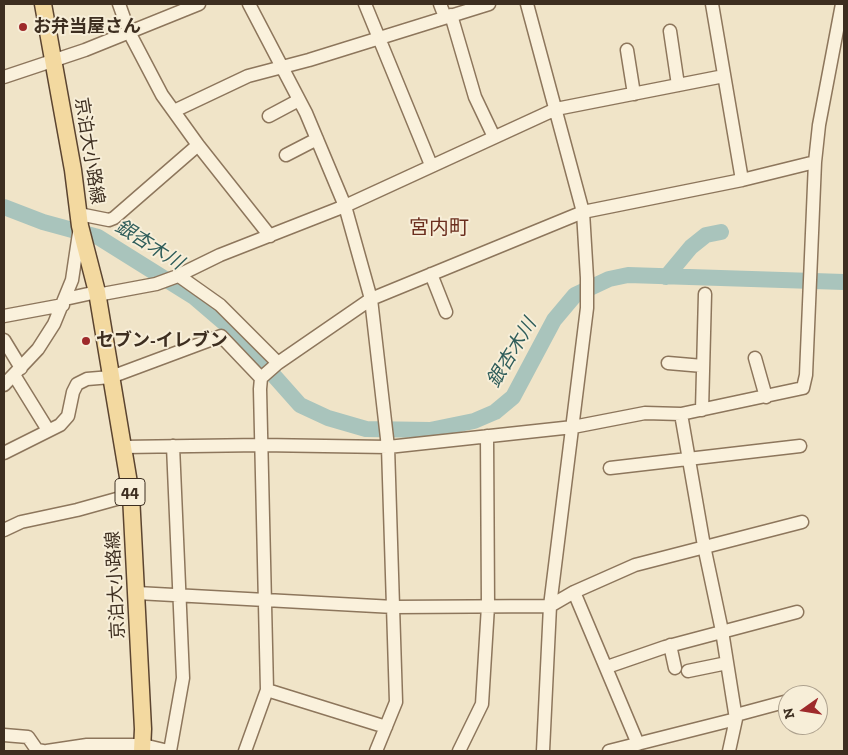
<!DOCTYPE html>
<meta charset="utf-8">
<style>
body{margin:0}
#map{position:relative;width:848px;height:755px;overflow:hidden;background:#f0e4c8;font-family:"Zilla Slab",serif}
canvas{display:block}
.frame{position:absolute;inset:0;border:5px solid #3d2e20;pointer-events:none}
.north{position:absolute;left:778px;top:685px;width:50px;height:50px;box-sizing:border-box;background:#f7eed8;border:1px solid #ada18e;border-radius:50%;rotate:257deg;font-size:14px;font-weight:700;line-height:20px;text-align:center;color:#3d2e20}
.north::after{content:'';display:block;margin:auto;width:18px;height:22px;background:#9e2a2b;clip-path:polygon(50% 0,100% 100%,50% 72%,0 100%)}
</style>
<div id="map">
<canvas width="848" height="755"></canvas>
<div class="frame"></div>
<div class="north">N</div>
</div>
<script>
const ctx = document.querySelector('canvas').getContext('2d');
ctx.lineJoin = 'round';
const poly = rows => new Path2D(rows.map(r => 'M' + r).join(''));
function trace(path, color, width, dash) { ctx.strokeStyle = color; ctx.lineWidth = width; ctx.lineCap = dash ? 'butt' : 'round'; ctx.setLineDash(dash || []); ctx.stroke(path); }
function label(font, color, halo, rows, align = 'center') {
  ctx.font = font + ' "Zilla Slab","Noto Sans JP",serif'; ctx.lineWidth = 4; ctx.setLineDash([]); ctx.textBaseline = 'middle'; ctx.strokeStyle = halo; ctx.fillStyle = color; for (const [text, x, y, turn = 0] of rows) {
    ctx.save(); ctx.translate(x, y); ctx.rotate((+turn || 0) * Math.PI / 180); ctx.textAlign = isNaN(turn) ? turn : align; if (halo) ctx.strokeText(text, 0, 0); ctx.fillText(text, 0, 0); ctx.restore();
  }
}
const river = poly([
 [4,207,43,222,98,237,194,297,236,333,300,405,328,418,366,429,430,430,474,421,495,412,513,397,554,320,575,295,609,279,628,275,844,282],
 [666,277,691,247,706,235,721,232]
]);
const minor = poly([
 [119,4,129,32,162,95,198,145,270,236],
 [249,4,306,113,345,206,371,299,388,447,396,702,376,751],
 [365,4,431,165],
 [440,4,445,17],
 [527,4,583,212,587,278,587,308,550,606,543,751],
 [712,4,742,180],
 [451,15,475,97,494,137],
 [670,31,678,85],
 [627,50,634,94],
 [4,77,85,50,199,4],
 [174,111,248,76,309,60,489,4],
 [269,116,299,100],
 [286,155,317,139],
 [79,214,109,220,114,218,198,145],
 [431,274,446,312],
 [179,276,220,305,278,363],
 [97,295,156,284,175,277,220,255,345,206,556,109,724,76],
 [65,299,97,292],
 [4,316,63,305],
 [4,340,21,368],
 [755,358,766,397],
 [668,363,703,366],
 [14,375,48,430],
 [4,385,38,349,54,324,72,280,79,233],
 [702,410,705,294],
 [681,414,704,546,722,631,736,719,729,751],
 [123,447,261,445,388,447,573,427,645,413,681,414,803,388,806,375,815,162,819,125,842,4],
 [4,453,60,425,68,416,73,392,77,384,87,379,111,377,221,336,261,378],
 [610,468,800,446],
 [4,530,21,522,77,510,131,495],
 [574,592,638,744],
 [137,593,394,607,550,606,574,592,635,565,802,522],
 [670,645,675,668],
 [607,667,665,647,797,612],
 [688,671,727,663],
 [267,690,386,727],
 [736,715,788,701],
 [4,735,28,737,37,750,43,751],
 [47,751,87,745,143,745,168,751],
 [170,751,183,678,173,446],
 [245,751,267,690,260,389,261,378,278,363,371,299,583,212,742,180,815,162],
 [459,751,482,704,488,606,487,436],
 [609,751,736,719]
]);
const major = poly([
 [43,4,73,170,80,226,97,292,131,495,143,729,142,751]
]);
const markers = [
 [23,27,5,"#9e2a2b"],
 [86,341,5,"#9e2a2b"]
];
const shields = [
 [130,492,30]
];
const shieldNames = [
 ["44",130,492]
];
const poiNames = [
 ["お弁当屋さん",33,27],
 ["セブン-イレブン",96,341]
];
const streetNames = [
 ["京泊大小路線",89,151,81],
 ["京泊大小路線",116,585,-93]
];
const waterNames = [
 ["銀杏木川",149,245,32],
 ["銀杏木川",512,353,-59]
];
const quarterNames = [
 ["宮内町",439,228]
];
trace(river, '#a9c4bc', 16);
trace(minor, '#8d765c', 15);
trace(major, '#5b4430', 19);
trace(minor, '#faf1dc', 12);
trace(major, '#f3d9a0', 16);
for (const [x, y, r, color] of markers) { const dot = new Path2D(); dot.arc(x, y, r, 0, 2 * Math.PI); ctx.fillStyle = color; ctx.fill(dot); trace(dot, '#f7eed8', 2); }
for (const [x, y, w] of shields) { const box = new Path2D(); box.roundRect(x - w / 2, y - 13.5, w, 27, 4); ctx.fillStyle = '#f7eed8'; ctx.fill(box); trace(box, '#3d2e20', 1); }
label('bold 16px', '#3d2e20', null, shieldNames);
label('bold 18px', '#3d2e20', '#f7eed8', poiNames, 'left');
label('18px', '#3d2e20', '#f7eed8', streetNames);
label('italic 19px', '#2f5d5a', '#f7eed8', waterNames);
label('20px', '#6b2e1e', '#f7eed8', quarterNames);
</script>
